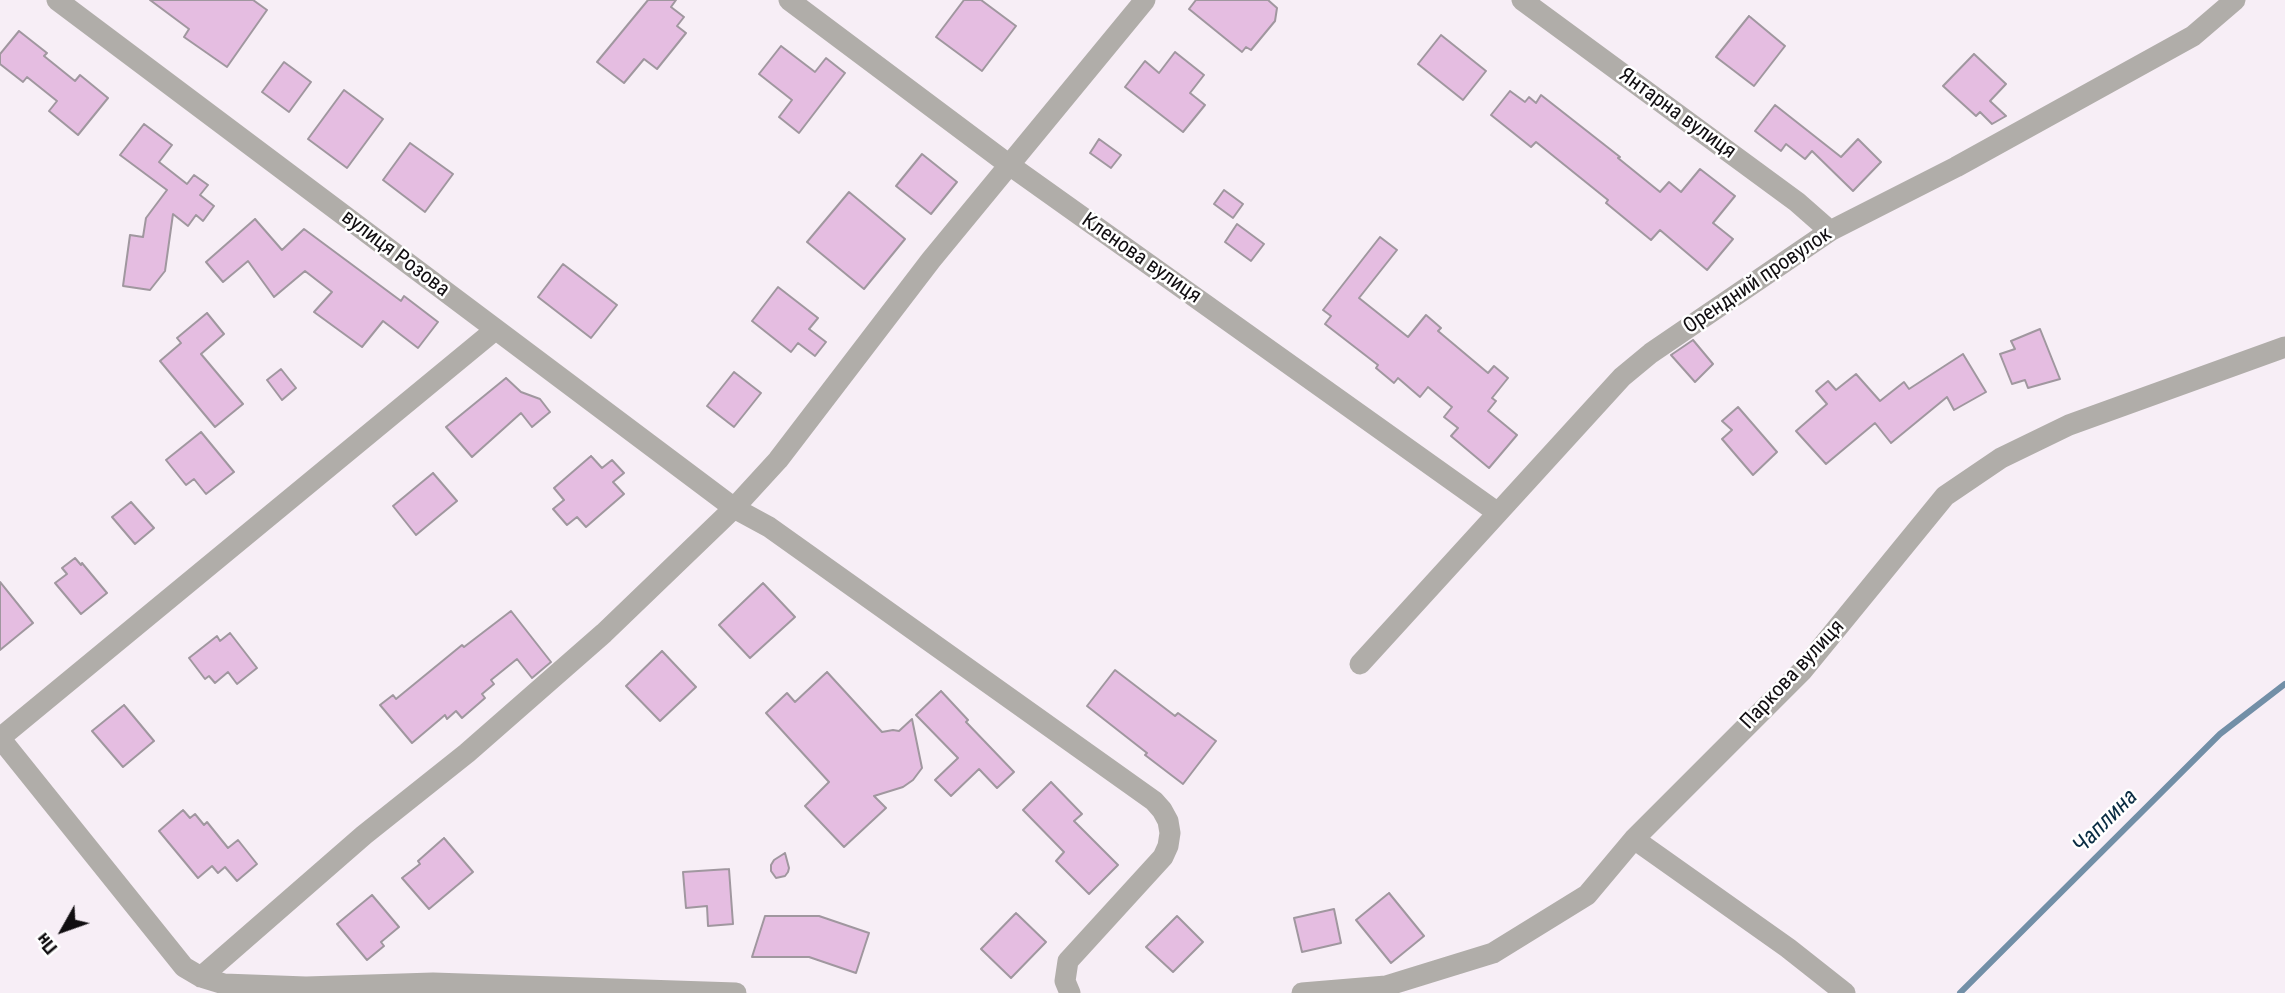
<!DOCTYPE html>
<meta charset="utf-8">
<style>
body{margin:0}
#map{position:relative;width:2285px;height:993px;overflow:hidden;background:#f7eef6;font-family:"Roboto Condensed",sans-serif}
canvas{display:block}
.north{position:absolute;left:28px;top:895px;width:70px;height:70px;-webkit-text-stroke:5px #fff;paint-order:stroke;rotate:230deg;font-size:19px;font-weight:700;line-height:28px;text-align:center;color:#110e11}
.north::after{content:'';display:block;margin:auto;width:24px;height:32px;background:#110e11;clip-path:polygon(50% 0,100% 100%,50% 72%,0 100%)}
</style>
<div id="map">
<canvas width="2285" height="993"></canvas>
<div class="north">Пн</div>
</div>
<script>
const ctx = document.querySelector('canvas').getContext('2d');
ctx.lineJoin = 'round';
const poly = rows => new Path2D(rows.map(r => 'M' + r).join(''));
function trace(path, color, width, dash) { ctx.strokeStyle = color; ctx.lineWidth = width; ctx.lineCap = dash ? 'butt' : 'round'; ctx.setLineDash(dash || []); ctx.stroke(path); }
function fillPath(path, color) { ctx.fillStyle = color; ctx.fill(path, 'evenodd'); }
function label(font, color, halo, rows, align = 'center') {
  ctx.font = font + ' "Roboto Condensed",sans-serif'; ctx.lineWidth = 5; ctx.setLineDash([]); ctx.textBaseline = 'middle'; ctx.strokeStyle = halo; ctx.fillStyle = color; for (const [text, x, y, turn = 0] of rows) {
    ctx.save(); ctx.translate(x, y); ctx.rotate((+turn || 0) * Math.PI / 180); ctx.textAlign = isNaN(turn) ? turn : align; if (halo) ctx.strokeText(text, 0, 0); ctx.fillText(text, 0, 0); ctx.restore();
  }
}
const stream = poly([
 [1960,993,2220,734,2285,684]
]);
const building = poly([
 [150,0,253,0,267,10,227,67,184,37,189,29,150,0],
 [648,0,676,0,671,7,684,17,677,26,686,33,657,69,644,59,624,83,597,62,648,0],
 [964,0,981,0,1016,26,982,71,936,37,964,0],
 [1196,0,1268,0,1277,8,1275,21,1251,50,1246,47,1242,52,1189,9,1196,0],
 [1749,16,1785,46,1754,86,1716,57,1749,16],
 [19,31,47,53,44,56,75,81,80,75,108,98,78,135,49,111,57,101,27,77,23,82,0,64,0,54,19,31],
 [1441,35,1486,71,1463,100,1418,64,1441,35],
 [781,46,815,72,826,58,845,73,799,133,779,117,792,100,759,74,781,46],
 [1175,52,1204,75,1190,93,1205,105,1183,132,1125,87,1145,61,1159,73,1175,52],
 [1974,54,2006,84,1990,101,2006,116,1992,124,1980,112,1976,116,1943,86,1974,54],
 [284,62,311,82,289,112,262,92,284,62],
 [344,90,383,119,347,168,308,139,344,90],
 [1510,91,1525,102,1529,97,1536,103,1541,95,1620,157,1618,158,1660,192,1669,182,1681,192,1700,169,1735,196,1713,223,1733,239,1707,270,1660,230,1651,240,1606,203,1608,200,1536,142,1531,147,1491,115,1510,91],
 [1775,105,1841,157,1858,139,1881,162,1853,191,1812,151,1805,159,1786,144,1781,151,1755,131,1775,105],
 [144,124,172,145,159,162,187,184,194,175,208,185,200,195,214,206,203,221,196,215,188,226,173,214,165,271,150,290,123,286,130,235,143,237,146,218,167,190,120,155,144,124],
 [1099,139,1121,155,1111,168,1090,153,1099,139],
 [410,143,453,174,425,212,383,180,410,143],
 [922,154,957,182,931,214,896,186,922,154],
 [1224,190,1243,204,1233,218,1214,204,1224,190],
 [849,192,905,239,864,289,807,242,849,192],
 [255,219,282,250,304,229,401,301,404,296,438,322,418,348,383,321,362,347,314,312,332,292,305,271,274,297,248,261,223,282,206,262,255,219],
 [1237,224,1264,244,1251,261,1225,242,1237,224],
 [1380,237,1397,250,1359,298,1408,337,1426,315,1441,328,1438,331,1488,373,1494,366,1508,378,1492,398,1496,401,1488,411,1517,435,1489,468,1451,436,1458,428,1444,417,1452,407,1428,387,1420,397,1398,378,1394,383,1376,368,1378,365,1325,324,1331,316,1323,310,1380,237],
 [563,264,617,305,591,338,538,297,563,264],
 [778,287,818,318,809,329,826,342,815,356,798,343,791,352,752,321,778,287],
 [207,313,224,334,201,354,243,404,215,427,160,361,181,343,177,338,207,313],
 [2040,329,2060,379,2028,388,2025,380,2012,384,2000,354,2015,349,2011,341,2040,329],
 [1693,340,1713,364,1695,382,1671,355,1693,340],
 [1963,354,1986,392,1954,410,1947,397,1891,443,1875,423,1826,464,1796,431,1827,404,1816,391,1828,381,1836,390,1856,374,1880,401,1904,382,1909,389,1963,354],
 [281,369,296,388,282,400,267,380,281,369],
 [734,372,761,393,734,427,707,406,734,372],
 [506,378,521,392,540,399,550,412,532,427,521,413,472,457,446,427,506,378],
 [1738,407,1777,452,1753,475,1722,439,1732,430,1722,421,1738,407],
 [201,432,234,472,206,494,194,479,186,485,166,460,201,432],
 [591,456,602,468,612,460,624,473,613,482,624,494,586,527,577,517,567,525,553,509,564,500,554,488,591,456],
 [433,473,457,501,416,535,393,506,433,473],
 [131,502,154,528,135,544,112,517,131,502],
 [75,558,81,565,82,563,107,593,81,614,55,583,67,574,62,568,75,558],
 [0,582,33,623,0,650,0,582],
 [763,583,795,617,750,658,719,625,763,583],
 [511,611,551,662,532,678,517,659,491,680,494,684,482,694,485,698,462,718,456,711,447,719,445,715,412,743,380,705,393,695,396,699,462,645,464,647,511,611],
 [230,633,257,668,237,684,228,672,215,683,209,676,205,679,189,658,217,636,220,641,230,633],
 [662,651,696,687,660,721,626,686,662,651],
 [1115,670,1175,716,1178,713,1216,741,1183,784,1145,755,1147,753,1087,706,1115,670],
 [827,672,882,732,893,730,899,731,912,719,922,768,913,780,903,787,874,796,886,808,844,847,805,806,829,782,766,713,787,693,795,702,827,672],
 [941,691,968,720,966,722,1014,772,997,788,979,769,951,796,935,780,958,758,916,715,941,691],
 [124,705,154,741,123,767,92,731,124,705],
 [1051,782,1082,814,1074,821,1118,865,1089,894,1056,861,1064,852,1023,810,1051,782],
 [183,810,190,818,195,814,204,825,207,822,228,848,238,840,257,864,237,881,225,867,218,873,212,866,198,878,159,831,183,810],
 [444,838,473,872,429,909,402,878,420,864,418,861,444,838],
 [785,853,789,868,788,872,785,876,776,878,771,871,771,865,774,860,785,853],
 [729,869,733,924,708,926,707,906,686,908,683,872,729,869],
 [1389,893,1424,936,1391,963,1356,920,1389,893],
 [372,895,399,927,381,942,384,946,367,960,337,924,372,895],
 [1334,909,1341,943,1302,952,1294,918,1334,909],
 [1016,913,1046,942,1011,978,981,949,1016,913],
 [765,916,819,916,869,933,856,973,809,957,752,957,765,916],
 [1177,916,1203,942,1173,972,1146,947,1177,916]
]);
const minor = poly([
 [57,0,734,508,769,527,1154,801,1162,810,1168,821,1170,833,1168,846,1163,857,1068,961,1065,981,1070,993],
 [789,0,1008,164,1498,513],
 [1522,0,1797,202,1830,231],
 [1360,664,1622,377,1651,353,1830,231,1956,167,2193,36,2235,0],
 [0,738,184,967,201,977,224,984,306,987,433,983,736,993],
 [0,738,495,330],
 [1634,839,1788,948,1845,993],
 [201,977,364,835,467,753,604,633,734,508,778,460,931,260,1145,0],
 [1302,993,1386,986,1493,953,1587,895,1634,839,1802,671,1945,496,2001,458,2069,425,2285,347]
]);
const streetNames = [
 ["Янтарна вулиця",1677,114,36],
 ["вулиця Розова",395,254,37],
 ["Кленова вулиця",1141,259,35],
 ["Орендний провулок",1758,281,-34],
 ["Паркова вулиця",1793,675,-47]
];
const waterNames = [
 ["Чаплина",2106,822,-45]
];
trace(stream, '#728fa7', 6);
fillPath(building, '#e5bde1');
trace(building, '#a0979f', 2);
trace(minor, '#b0ada9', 21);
label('21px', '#110e11', '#fff', streetNames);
label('italic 23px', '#092c43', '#fff', waterNames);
</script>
